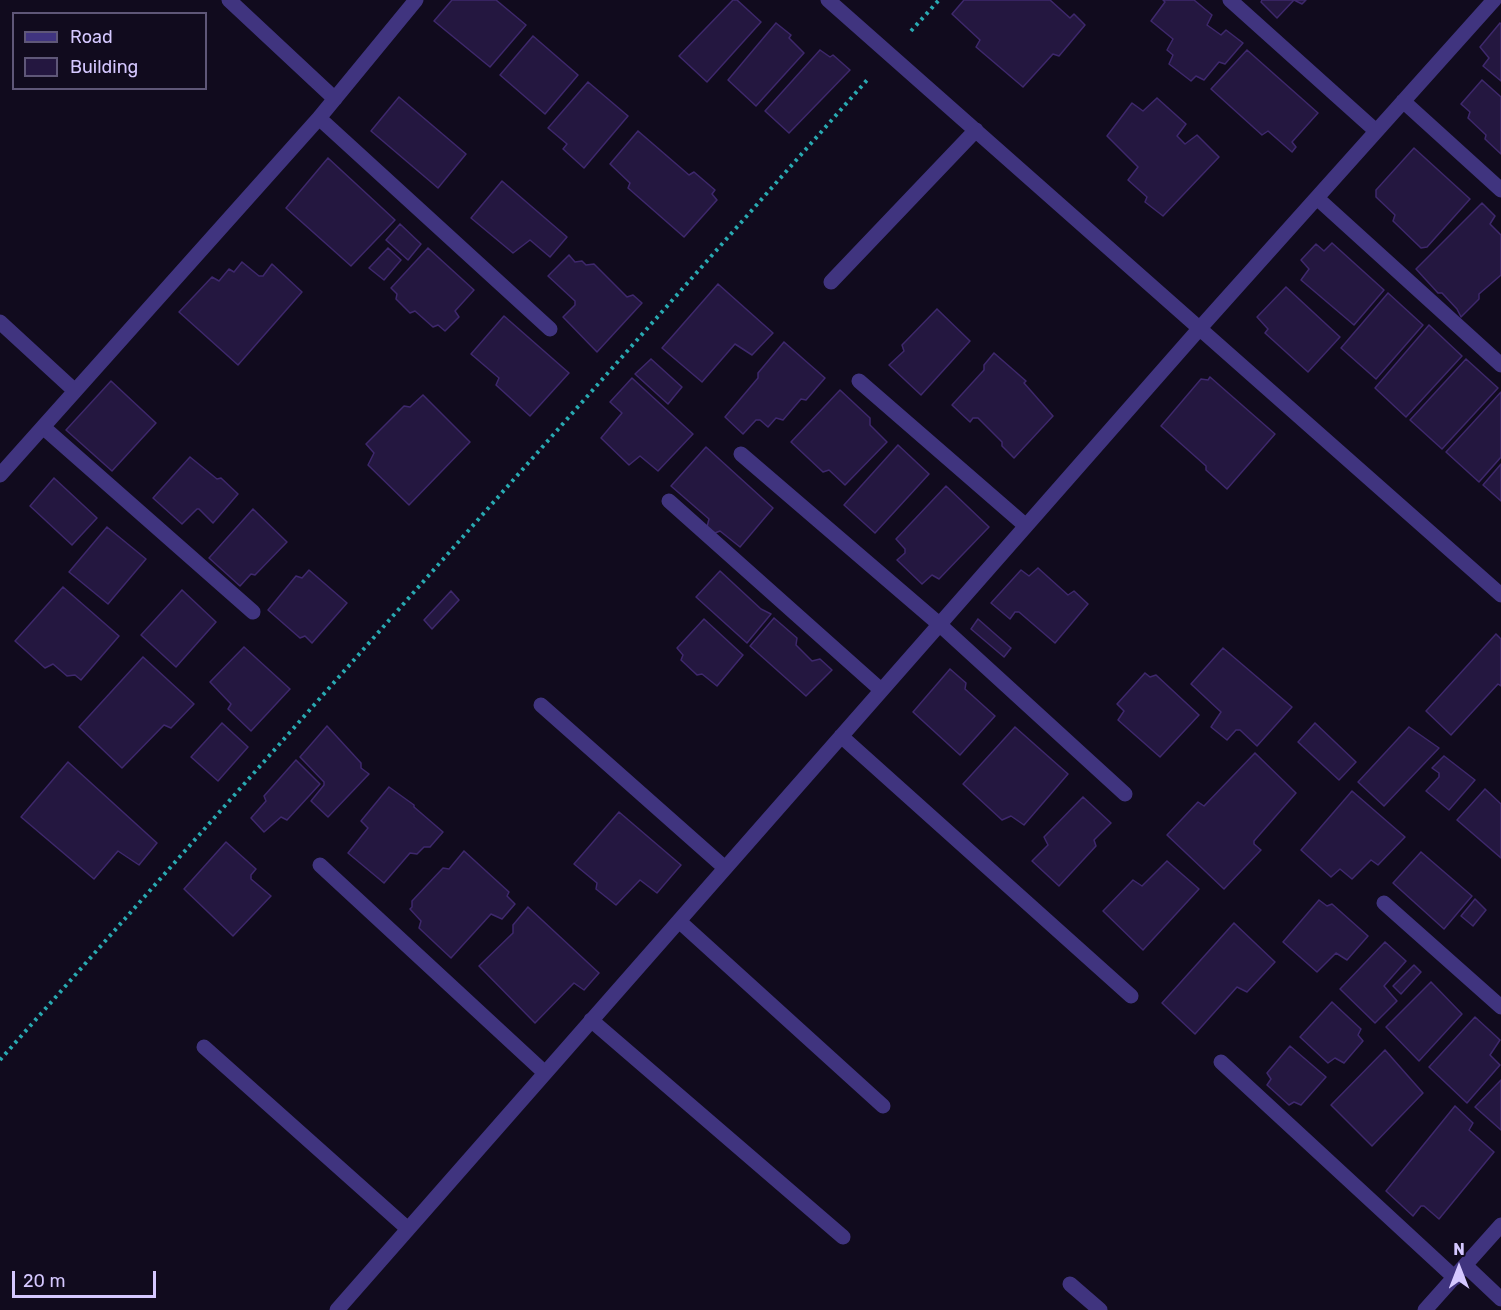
<!DOCTYPE html>
<style>
body{margin:0}
#map{position:relative;width:1501px;height:1310px;overflow:hidden;background:#110b1e;font-family:Rubik,sans-serif}
canvas{display:block}
.legend{position:absolute;left:12px;top:12px;width:195px;height:78px;box-sizing:border-box;background:#110b1e;border:2px solid #5f5778;margin:0;padding:8px 10px;list-style:none;font-size:18px;color:#d5c8ff}
.legend li{display:flex;align-items:center;gap:12px;height:30px}
.legend b{width:30px;border:2px solid #5f5778}
.north{position:absolute;left:1429px;top:1238px;width:60px;height:60px;-webkit-text-stroke:4px #110b1e;paint-order:stroke;rotate:0deg;font-size:16px;font-weight:700;line-height:24px;text-align:center;color:#d5c8ff}
.north::after{content:'';display:block;margin:auto;width:21px;height:27px;background:#d5c8ff;clip-path:polygon(50% 0,100% 100%,50% 72%,0 100%)}
.scale{position:absolute;left:12px;top:1271px;width:144px;height:27px;box-sizing:border-box;border:3px solid #d5c8ff;border-top:0;padding-left:8px;font-size:18px;line-height:21px;white-space:nowrap;color:#d5c8ff;-webkit-text-stroke:4px #110b1e;paint-order:stroke}
</style>
<div id="map">
<canvas width="1501" height="1310"></canvas>
<ul class="legend">
<li><b style="height:8px;background:#40347f"></b>Road</li>
<li><b style="height:16px;background:#241740"></b>Building</li>
</ul>
<div class="north">N</div>
<div class="scale">20 m</div>
</div>
<script>
const ctx = document.querySelector('canvas').getContext('2d');
ctx.lineJoin = 'round';
function fillPath(path, color) { ctx.fillStyle = color; ctx.fill(path, 'evenodd'); }
const poly = rows => new Path2D(rows.map(r => 'M' + r).join(''));
function trace(path, color, width, dash) { ctx.strokeStyle = color; ctx.lineWidth = width; ctx.lineCap = dash ? 'butt' : 'round'; ctx.setLineDash(dash || []); ctx.stroke(path); }
const building = poly([
 [452,0,496,0,526,25,490,67,434,21,452,0],
 [733,0,737,0,761,22,707,82,679,56,733,0],
 [964,0,1050,0,1070,18,1074,14,1085,25,1059,56,1053,54,1023,87,976,47,980,40,952,14,964,0],
 [1163,0,1194,0,1212,15,1207,25,1221,35,1226,30,1243,43,1225,64,1219,62,1204,80,1196,76,1191,81,1169,64,1173,55,1167,50,1173,39,1151,21,1165,2,1163,0],
 [1262,0,1306,0,1302,4,1294,0,1277,18,1261,2,1262,0],
 [776,23,791,35,789,38,804,53,756,106,728,80,776,23],
 [1500,23,1501,24,1501,81,1483,66,1489,58,1480,47,1500,23],
 [533,36,578,75,545,114,500,75,533,36],
 [820,50,830,57,833,55,850,70,789,133,765,111,820,50],
 [1247,50,1318,113,1292,142,1296,147,1292,152,1268,131,1262,135,1211,89,1247,50],
 [1482,80,1501,97,1501,154,1485,139,1486,135,1468,118,1470,112,1461,104,1482,80],
 [588,82,628,116,584,168,563,149,567,144,548,128,588,82],
 [399,97,466,154,438,188,371,131,399,97],
 [1157,98,1186,124,1177,136,1185,144,1197,135,1219,157,1163,216,1145,202,1147,197,1128,180,1138,167,1107,136,1132,103,1143,111,1157,98],
 [638,131,689,175,694,172,715,190,712,194,717,200,684,237,628,188,630,183,610,164,638,131],
 [1414,148,1470,199,1427,247,1421,248,1393,221,1395,215,1376,197,1376,190,1414,148],
 [328,158,395,220,351,266,286,208,328,158],
 [502,181,567,237,550,257,530,240,513,253,471,218,502,181],
 [1482,203,1495,216,1490,224,1501,235,1501,275,1479,294,1479,299,1461,317,1457,309,1442,293,1438,293,1416,269,1482,203],
 [400,224,421,244,408,260,386,240,400,224],
 [1332,243,1384,290,1354,325,1301,280,1309,269,1301,260,1316,244,1324,251,1332,243],
 [388,248,401,260,384,280,369,268,388,248],
 [428,248,474,290,455,311,459,317,445,331,438,325,433,327,415,311,410,313,396,299,397,294,391,288,428,248],
 [569,255,575,262,582,261,586,265,594,264,627,297,633,295,642,303,597,352,563,317,575,305,575,301,548,276,569,255],
 [242,262,259,276,263,276,272,264,302,292,238,365,179,312,212,277,219,281,229,269,234,272,242,262],
 [718,284,773,333,752,355,735,344,702,382,662,348,718,284],
 [1286,287,1340,337,1308,372,1265,333,1268,329,1257,317,1286,287],
 [1388,293,1423,325,1376,379,1341,348,1388,293],
 [937,309,970,341,921,395,889,365,904,351,902,345,937,309],
 [504,316,569,373,530,416,496,385,499,378,471,354,504,316],
 [1429,325,1462,356,1406,417,1375,388,1429,325],
 [784,342,825,378,806,400,801,399,783,420,776,418,768,427,760,420,756,420,743,434,725,417,758,378,758,373,784,342],
 [994,353,1026,381,1024,383,1053,416,1014,458,1002,446,1002,442,978,418,973,418,970,422,952,405,984,370,984,365,994,353],
 [651,359,682,387,668,404,635,374,651,359],
 [1466,359,1498,388,1442,449,1410,420,1466,359],
 [1210,377,1275,434,1227,489,1206,470,1206,466,1161,426,1201,379,1208,380,1210,377],
 [632,378,693,434,658,471,640,456,629,465,601,438,622,413,610,402,632,378],
 [111,381,156,423,112,471,66,430,111,381],
 [840,390,870,418,870,425,887,442,845,485,829,470,823,472,791,442,840,390],
 [1501,392,1501,457,1479,482,1446,452,1501,392],
 [423,395,470,442,409,505,368,465,374,453,366,444,404,406,410,407,423,395],
 [898,445,929,474,875,533,844,505,898,445],
 [706,447,773,508,740,547,720,531,715,533,707,527,709,519,671,486,706,447],
 [190,457,217,479,221,478,238,494,213,523,199,509,197,509,182,524,153,498,190,457],
 [1501,464,1501,501,1483,485,1501,464],
 [54,478,97,518,72,545,30,506,54,478],
 [946,486,989,527,939,579,932,575,922,584,897,560,905,553,905,549,896,539,946,486],
 [253,509,287,542,255,575,251,574,240,586,209,558,253,509],
 [107,527,146,559,108,604,69,572,107,527],
 [1038,568,1068,595,1074,591,1088,604,1055,643,1019,612,1015,612,1010,619,991,603,1021,570,1029,576,1038,568],
 [309,570,347,603,312,643,305,636,300,638,268,610,296,576,302,578,309,570],
 [720,571,761,609,771,614,747,643,696,597,720,571],
 [63,587,119,636,81,680,75,675,67,676,53,664,45,668,15,641,63,587],
 [182,590,216,622,176,667,141,635,182,590],
 [451,591,459,600,432,629,424,620,451,591],
 [774,618,797,638,796,645,812,661,820,659,832,670,806,696,750,646,774,618],
 [704,619,743,655,717,686,702,674,697,675,681,660,683,655,677,648,704,619],
 [978,619,1011,648,1004,657,971,629,978,619],
 [1496,634,1501,639,1501,686,1498,684,1451,735,1426,711,1496,634],
 [244,647,290,689,251,731,228,709,231,704,210,682,244,647],
 [1223,648,1292,707,1257,746,1240,730,1236,730,1227,740,1211,727,1221,712,1191,684,1223,648],
 [143,657,194,704,171,728,164,725,122,768,79,727,143,657],
 [950,669,966,683,965,689,995,716,960,755,913,712,950,669],
 [1145,673,1150,677,1156,675,1199,715,1160,757,1118,720,1124,711,1117,704,1145,673],
 [222,723,248,747,218,781,191,757,222,723],
 [1315,723,1356,762,1339,780,1298,742,1315,723],
 [327,726,361,763,361,768,369,774,328,817,311,801,324,785,324,782,300,757,327,726],
 [1015,727,1068,774,1024,825,1011,816,1002,820,963,784,1015,727],
 [1409,727,1439,748,1384,806,1358,782,1409,727],
 [1255,753,1296,793,1254,841,1254,844,1261,850,1224,889,1167,835,1198,802,1204,806,1255,753],
 [1444,756,1475,780,1449,810,1426,791,1439,777,1439,773,1432,768,1444,756],
 [296,760,320,784,287,820,281,817,264,832,251,818,266,801,264,796,296,760],
 [68,762,157,843,139,865,118,851,94,879,21,817,68,762],
 [389,787,414,805,414,807,443,832,430,847,424,847,417,854,410,853,384,883,348,853,368,828,361,821,389,787],
 [1485,789,1501,804,1501,858,1457,820,1485,789],
 [1352,791,1405,837,1378,865,1371,860,1352,879,1340,869,1331,877,1301,850,1352,791],
 [1083,797,1111,823,1094,840,1096,846,1059,886,1032,861,1048,845,1044,837,1083,797],
 [619,812,681,865,657,893,640,880,616,905,596,889,597,883,574,864,619,812],
 [226,842,256,869,251,875,251,879,271,896,233,936,184,889,226,842],
 [464,851,509,892,507,896,515,904,502,919,491,914,451,958,419,928,421,921,410,909,412,907,412,901,443,868,449,869,464,851],
 [1421,852,1472,896,1444,929,1393,883,1421,852],
 [1167,861,1199,889,1143,950,1103,911,1133,880,1142,886,1167,861],
 [1475,899,1486,910,1473,926,1461,916,1475,899],
 [1319,900,1327,906,1332,904,1368,936,1347,960,1336,953,1317,972,1283,942,1319,900],
 [528,907,599,973,584,990,574,983,535,1023,479,966,513,933,513,925,528,907],
 [1234,923,1275,962,1247,992,1237,987,1195,1034,1162,1003,1234,923],
 [1385,942,1406,961,1384,986,1397,1001,1375,1023,1340,989,1385,942],
 [1414,965,1421,972,1401,994,1393,986,1414,965],
 [1431,982,1462,1014,1419,1061,1386,1027,1431,982],
 [1332,1002,1361,1029,1358,1035,1363,1041,1344,1063,1335,1058,1328,1063,1300,1037,1332,1002],
 [1475,1017,1500,1040,1490,1055,1500,1065,1467,1103,1429,1067,1475,1017],
 [1290,1046,1326,1077,1301,1105,1294,1102,1289,1105,1267,1085,1271,1079,1267,1073,1290,1046],
 [1385,1050,1423,1093,1372,1146,1331,1105,1385,1050],
 [1501,1080,1501,1130,1475,1107,1501,1080],
 [1455,1106,1473,1123,1469,1130,1494,1152,1439,1219,1424,1206,1421,1206,1413,1216,1386,1191,1455,1106]
]);
const path = poly([
 [911,31,939,0],
 [0,1060,868,79]
]);
const minor = poly([
 [229,0,335,99],
 [828,0,1501,595],
 [1230,0,1376,131],
 [1403,101,1501,190],
 [319,118,550,329],
 [1317,198,1501,365],
 [831,282,976,130],
 [0,322,75,391],
 [859,381,1026,526],
 [43,427,253,612],
 [741,454,939,624,1125,794],
 [0,475,319,118,416,0],
 [669,501,881,690],
 [541,705,725,868],
 [841,736,1131,996],
 [320,865,545,1073],
 [1384,903,1501,1007],
 [679,921,883,1106],
 [591,1020,843,1237],
 [204,1047,408,1229],
 [1221,1062,1455,1278],
 [1466,1266,1501,1299],
 [1070,1284,1100,1310],
 [337,1310,1200,328,1494,0],
 [1425,1310,1501,1225]
]);
fillPath(building, '#241740');
trace(building, '#3e286c', 1.5);
trace(path, '#29aab2', 4, [3, 4.5]);
trace(minor, '#40347f', 15);
</script>
